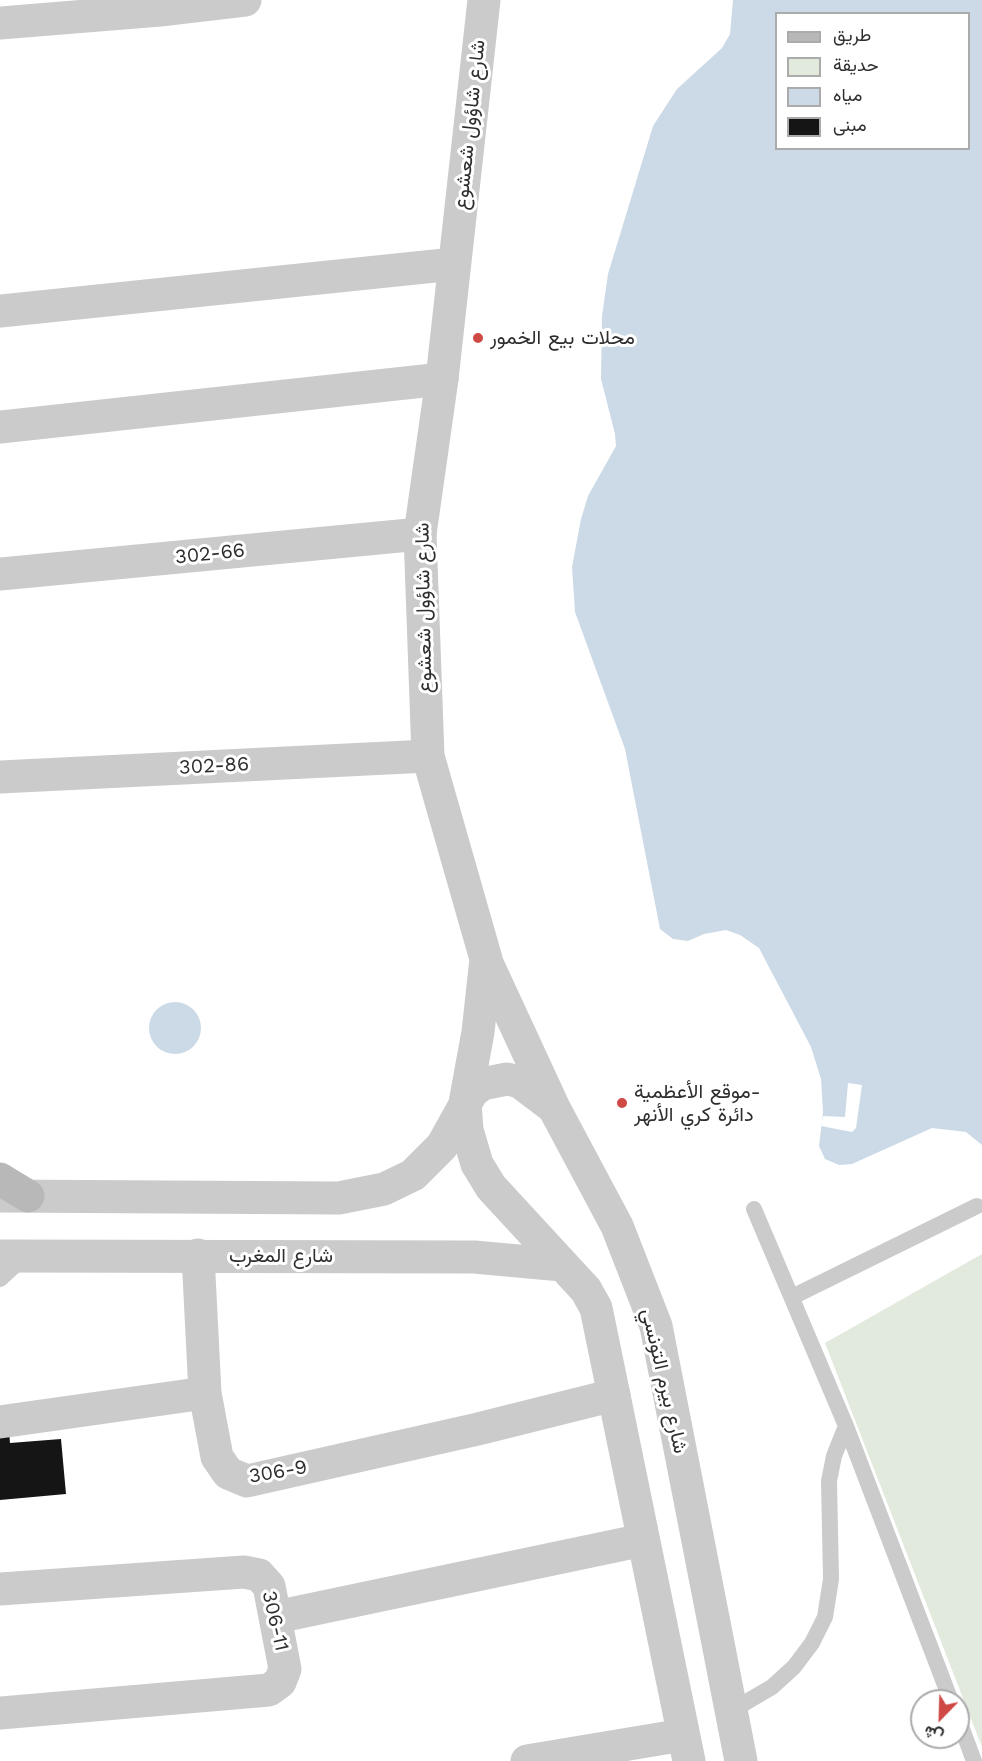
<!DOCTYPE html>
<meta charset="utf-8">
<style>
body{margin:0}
#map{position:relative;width:982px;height:1761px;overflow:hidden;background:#fff;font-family:"Work Sans",Vazirmatn,sans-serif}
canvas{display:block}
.legend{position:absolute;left:775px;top:12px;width:195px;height:138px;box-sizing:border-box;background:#fff;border:2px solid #ababab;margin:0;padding:8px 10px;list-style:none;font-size:18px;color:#2e2e2e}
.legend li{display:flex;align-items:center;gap:12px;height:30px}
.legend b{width:30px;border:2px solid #ababab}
.north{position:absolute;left:910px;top:1689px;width:60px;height:60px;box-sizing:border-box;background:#fff;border:2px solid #ababab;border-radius:50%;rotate:203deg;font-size:16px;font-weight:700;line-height:24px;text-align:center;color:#2e2e2e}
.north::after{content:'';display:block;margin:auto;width:21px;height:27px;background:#cf4945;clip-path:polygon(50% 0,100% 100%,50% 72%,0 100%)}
</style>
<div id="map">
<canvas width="982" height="1761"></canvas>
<ul class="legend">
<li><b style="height:8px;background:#b8b8b8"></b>طريق</li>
<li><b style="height:16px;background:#e2e9dd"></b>حديقة</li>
<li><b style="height:16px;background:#ccdae7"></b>مياه</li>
<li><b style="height:16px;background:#151515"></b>مبنى</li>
</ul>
<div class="north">ش</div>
</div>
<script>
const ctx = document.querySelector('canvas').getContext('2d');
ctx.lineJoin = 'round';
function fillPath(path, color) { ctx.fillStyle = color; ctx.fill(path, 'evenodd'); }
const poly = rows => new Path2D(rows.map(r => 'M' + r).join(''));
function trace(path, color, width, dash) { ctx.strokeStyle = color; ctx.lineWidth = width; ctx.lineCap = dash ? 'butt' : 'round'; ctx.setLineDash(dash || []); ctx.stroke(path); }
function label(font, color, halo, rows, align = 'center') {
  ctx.font = font + ' "Work Sans",Vazirmatn,sans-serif'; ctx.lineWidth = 6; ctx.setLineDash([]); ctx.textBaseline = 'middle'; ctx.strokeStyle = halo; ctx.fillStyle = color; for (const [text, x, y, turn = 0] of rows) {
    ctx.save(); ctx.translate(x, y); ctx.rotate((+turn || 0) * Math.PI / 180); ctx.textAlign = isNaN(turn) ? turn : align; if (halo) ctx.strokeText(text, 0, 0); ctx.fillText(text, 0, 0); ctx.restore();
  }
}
const green = poly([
 [982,1254,982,1747,825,1343]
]);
const water = poly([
 [733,0,982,0,982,1145,966,1132,932,1128,852,1164,839,1165,825,1159,819,1146,823,1112,821,1079,811,1047,759,948,740,935,726,930,704,934,688,941,673,939,660,929,625,749,575,612,572,567,581,519,588,496,616,446,615,434,601,379,602,316,608,274,653,126,677,89,722,48,730,34],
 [776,14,968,14,968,148,776,148],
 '149 1028a26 26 0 1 1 52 0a26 26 0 1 1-52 0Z'
]);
const pier = poly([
 [848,1083,862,1085,856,1128,852,1132,821,1126,823,1116,845,1117]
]);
const building = poly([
 [9,1431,10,1443,61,1439,66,1494,0,1500,0,1435]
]);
const service = poly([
 [754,1209,846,1426,951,1701],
 [0,1279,24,1257],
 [792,1297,977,1206],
 [731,1711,772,1687,794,1667,812,1643,825,1617,831,1579,829,1481,834,1456,846,1426],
 [958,1718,974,1761]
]);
const minor = poly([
 [0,23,160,10,245,0],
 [0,311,454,264],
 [0,427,442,379],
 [0,574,420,534],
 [0,777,428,756],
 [198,1255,205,1393],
 [0,1422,205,1393,217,1457,228,1473,247,1481,478,1429,614,1395],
 [0,1589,244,1572,259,1575,269,1586,285,1669,280,1682,269,1690,0,1713],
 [276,1617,643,1540],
 [527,1761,683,1735]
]);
const tertiary = poly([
 [484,0,442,379,420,534,428,756,486,959,478,1032,465,1103,467,1130,477,1164,491,1187,586,1290,596,1308,689,1761],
 [486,961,554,1108,617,1226,656,1326,741,1761],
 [0,1196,339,1198,384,1189,413,1175,442,1146,472,1092,482,1084,507,1079,520,1082,553,1107],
 [0,1256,474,1257,562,1265]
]);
const secondary = poly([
 [0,1179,28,1196]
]);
const markers = [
 [478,338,6,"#cf4945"],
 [622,1103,6,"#cf4945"]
];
const streetNames = [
 ["شارع شاؤول شعشوع",470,125,-84],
 ["302-66",210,554,-6],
 ["شارع شاؤول شعشوع",424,608,-91],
 ["302-86",214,766,-3],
 ["شارع المغرب",281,1256],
 ["شارع بيرم التونسي",664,1381,77],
 ["306-9",278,1472,-10],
 ["306-11",275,1621,77]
];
const poiNames = [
 ["محلات بيع الخمور",490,338],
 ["موقع الأعظمية-",634,1092],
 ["دائرة كري الأنهر",634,1115]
];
fillPath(green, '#e2e9dd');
fillPath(water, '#ccdae7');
fillPath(pier, '#fff');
fillPath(building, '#151515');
trace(service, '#cbcbcb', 16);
trace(minor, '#cbcbcb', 33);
trace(tertiary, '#cbcbcb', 33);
trace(secondary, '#b8b8b8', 33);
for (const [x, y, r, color] of markers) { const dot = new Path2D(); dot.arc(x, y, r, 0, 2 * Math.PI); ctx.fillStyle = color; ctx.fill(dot); trace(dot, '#fff', 2); }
label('20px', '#2e2e2e', '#fff', streetNames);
label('20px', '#2e2e2e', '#fff', poiNames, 'left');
</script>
